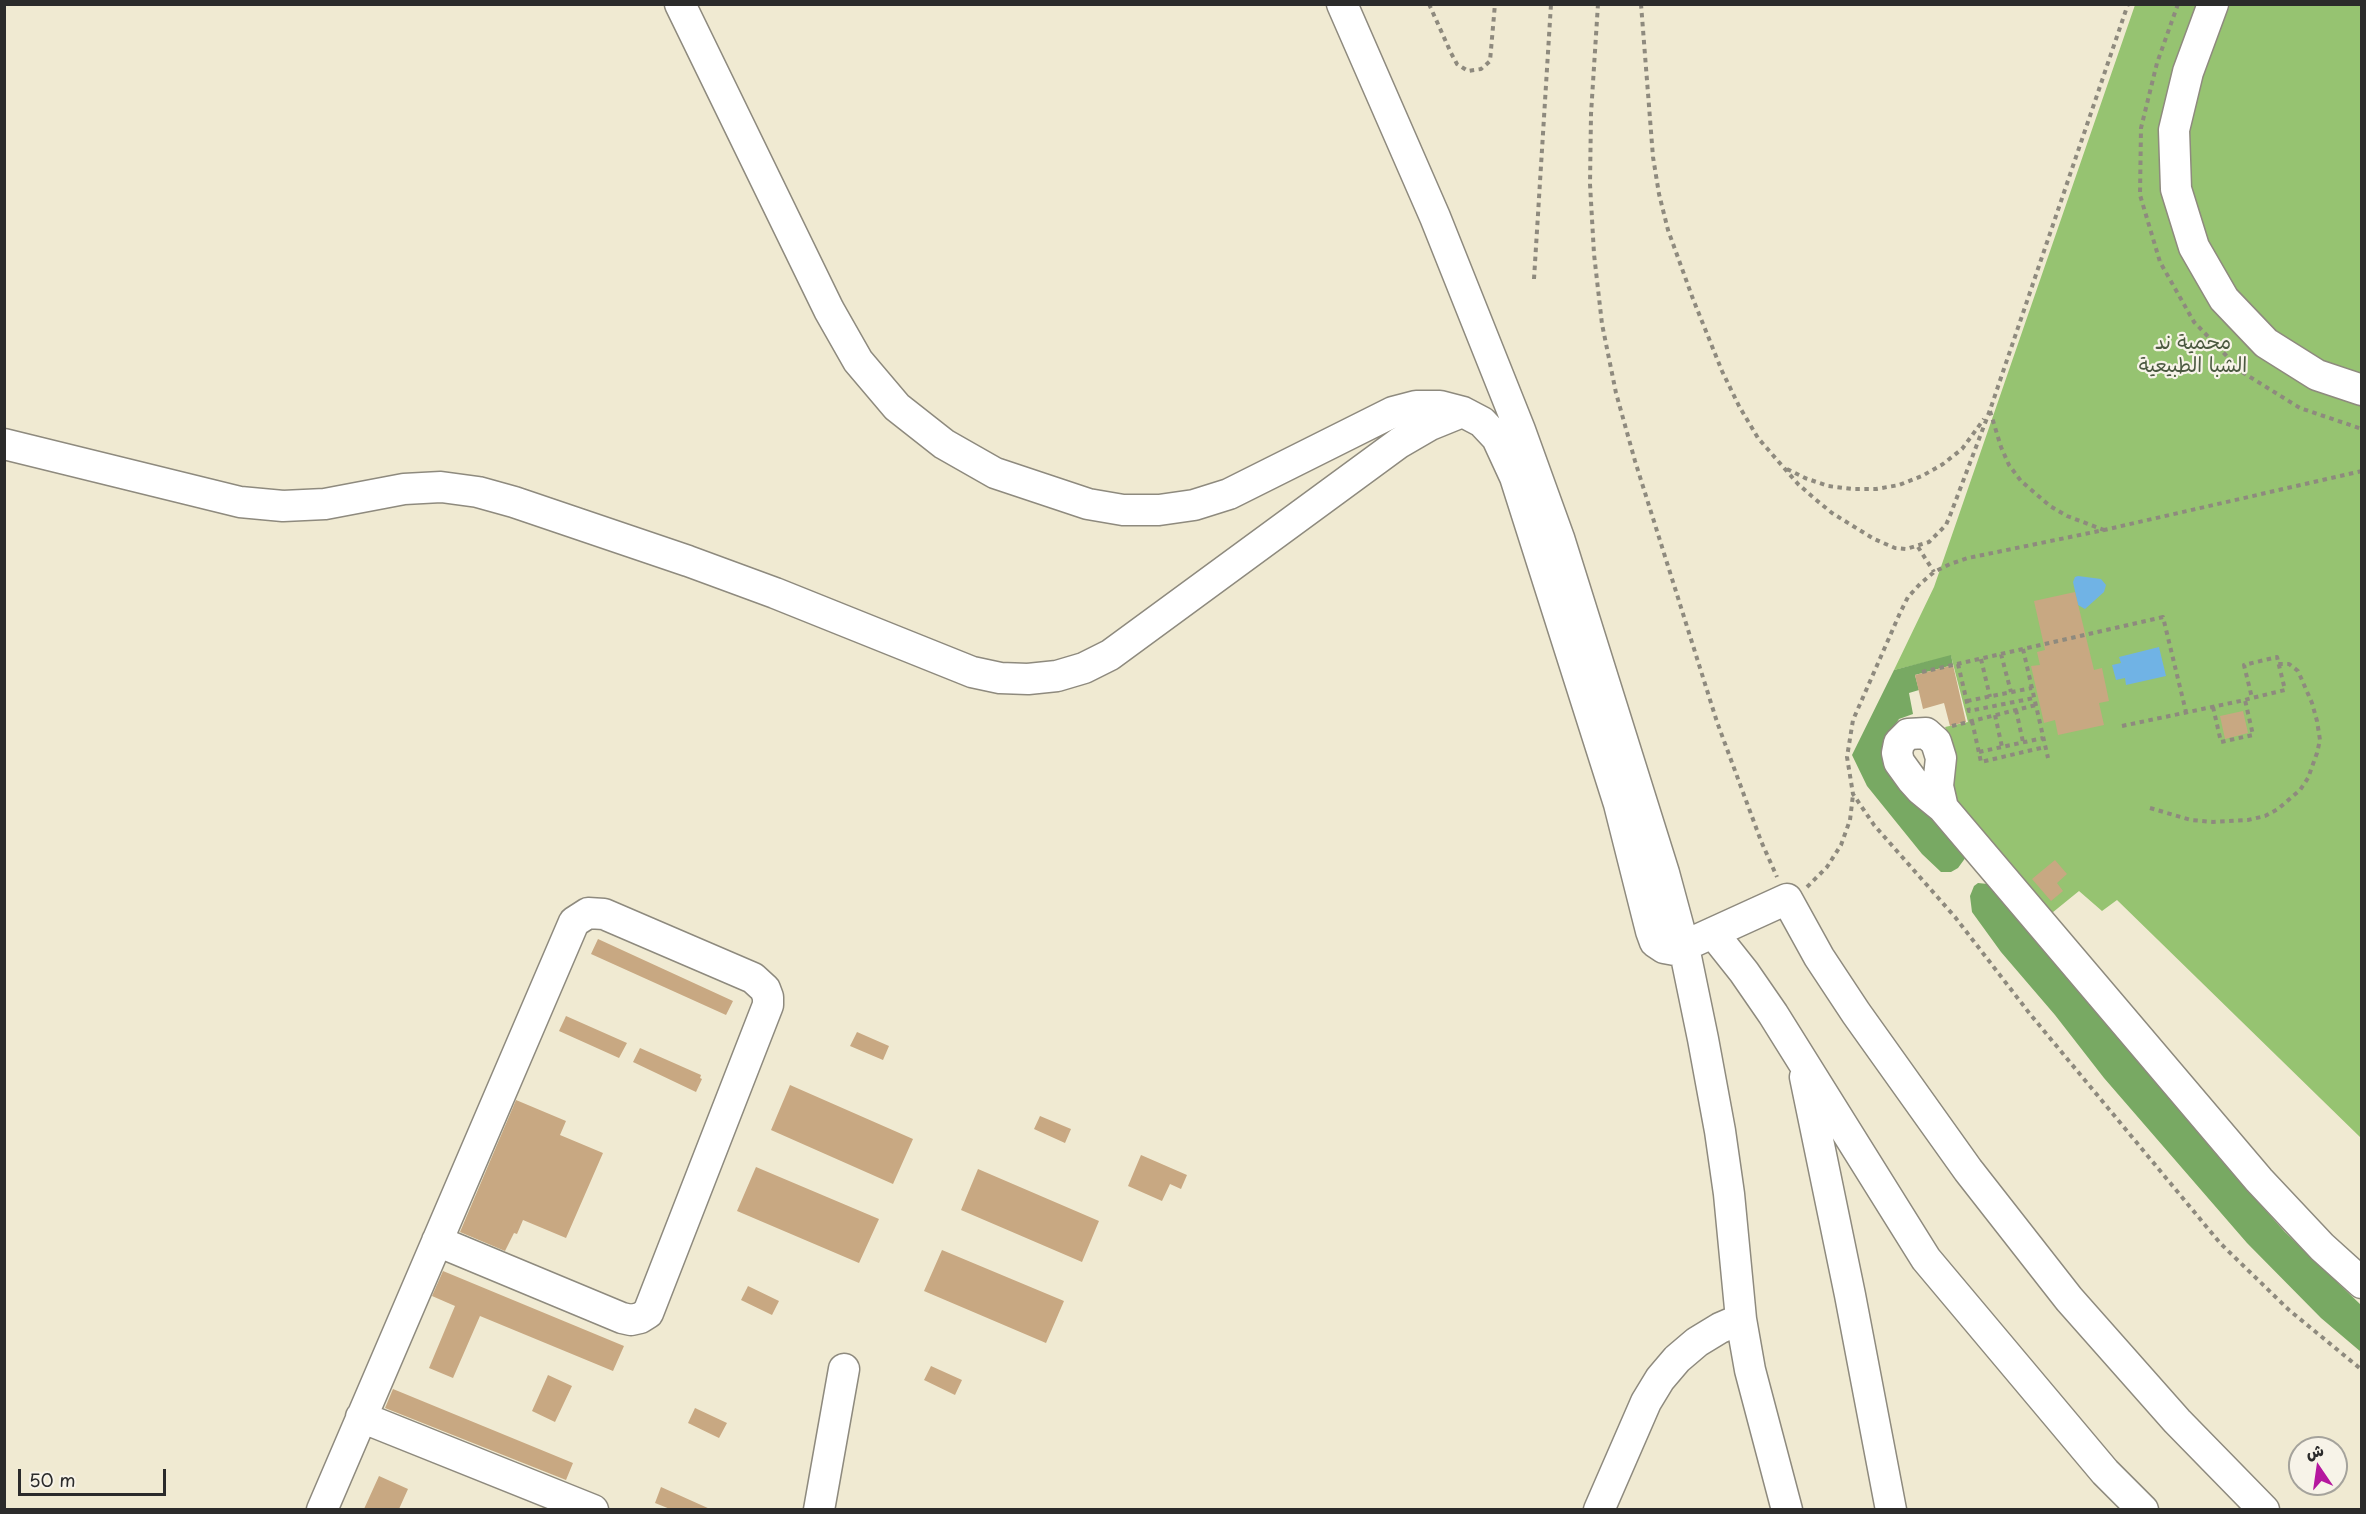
<!DOCTYPE html>
<meta charset="utf-8">
<style>
body{margin:0}
#map{position:relative;width:2366px;height:1514px;overflow:hidden;background:#f0ead2;font-family:"Playpen Sans","Playpen Sans Arabic",sans-serif}
canvas{display:block}
.frame{position:absolute;inset:0;border:6px solid #2b2b2b;pointer-events:none}
.north{position:absolute;left:2288px;top:1436px;width:60px;height:60px;box-sizing:border-box;background:#f7f3e8;border:2px solid #a5a39c;border-radius:50%;rotate:347deg;font-size:16px;font-weight:700;line-height:24px;text-align:center;color:#2b2b2b}
.north::after{content:'';display:block;margin:auto;width:21px;height:27px;background:#b5179e;clip-path:polygon(50% 0,100% 100%,50% 72%,0 100%)}
.scale{position:absolute;left:18px;top:1469px;width:148px;height:27px;box-sizing:border-box;border:3px solid #2b2b2b;border-top:0;padding-left:8px;font-size:18px;line-height:21px;white-space:nowrap;color:#2b2b2b;-webkit-text-stroke:4px #f7f3e8;paint-order:stroke}
</style>
<div id="map">
<canvas width="2366" height="1514"></canvas>
<div class="frame"></div>
<div class="north">ش</div>
<div class="scale">50 m</div>
</div>
<script>
const ctx = document.querySelector('canvas').getContext('2d');
ctx.lineJoin = 'round';
function fillPath(path, color) { ctx.fillStyle = color; ctx.fill(path, 'evenodd'); }
const poly = rows => new Path2D(rows.map(r => 'M' + r).join(''));
function trace(path, color, width, dash) { ctx.strokeStyle = color; ctx.lineWidth = width; ctx.lineCap = dash ? 'butt' : 'round'; ctx.setLineDash(dash || []); ctx.stroke(path); }
function label(font, color, halo, rows, align = 'center') {
  ctx.font = font + ' "Playpen Sans","Playpen Sans Arabic",sans-serif'; ctx.lineWidth = 4.5; ctx.setLineDash([]); ctx.textBaseline = 'middle'; ctx.strokeStyle = halo; ctx.fillStyle = color; for (const [text, x, y, turn = 0] of rows) {
    ctx.save(); ctx.translate(x, y); ctx.rotate((+turn || 0) * Math.PI / 180); ctx.textAlign = isNaN(turn) ? turn : align; if (halo) ctx.strokeText(text, 0, 0); ctx.fillText(text, 0, 0); ctx.restore();
  }
}
const green = poly([
 [2135,5,2361,5,2361,1138,2117,900,2102,911,2079,891,2047,917,1951,801,1950,737,1945,727,1968,722,1951,656,1894,670,1934,587]
]);
const forest = poly([
 [1951,655,1953,665,1915,675,1919,690,1909,693,1913,714,1899,719,1884,741,1966,857,1958,868,1951,872,1941,872,1922,854,1867,786,1852,755,1894,670],
 [1978,883,1988,884,2233,1174,2285,1232,2361,1305,2361,1352,2321,1318,2247,1243,2104,1078,2055,1015,2001,952,1972,912,1970,896,1974,886]
]);
const water = poly([
 [2078,576,2101,579,2106,585,2104,592,2085,609,2078,605,2073,582,2075,577],
 [2159,647,2166,676,2126,685,2125,678,2116,680,2112,665,2121,663,2119,657]
]);
const building = poly([
 [2075,592,2094,670,2102,668,2109,701,2099,703,2104,725,2058,735,2055,720,2044,723,2031,666,2040,665,2037,652,2045,650,2034,601],
 [1953,665,1966,722,1950,726,1944,703,1923,709,1915,675],
 [2243,711,2248,733,2225,739,2220,716],
 [2055,860,2067,874,2057,883,2063,891,2051,901,2032,879],
 [598,939,733,1001,726,1015,591,954],
 [566,1016,627,1043,619,1058,559,1031],
 [857,1032,889,1046,883,1060,850,1046],
 [640,1048,701,1075,700,1078,702,1079,696,1092,633,1062],
 [790,1085,913,1139,893,1184,771,1130],
 [516,1100,566,1121,560,1135,603,1153,566,1238,523,1220,517,1234,514,1233,505,1251,460,1232],
 [1040,1116,1071,1129,1065,1143,1034,1129],
 [1141,1155,1187,1175,1181,1189,1170,1184,1162,1201,1128,1186],
 [756,1167,879,1219,859,1263,737,1211],
 [978,1169,1099,1221,1082,1262,961,1210],
 [942,1250,1064,1301,1046,1343,924,1291],
 [443,1271,624,1346,613,1371,480,1316,453,1378,429,1368,455,1306,432,1296],
 [748,1286,779,1301,772,1315,741,1300],
 [931,1366,962,1380,955,1395,924,1380],
 [548,1375,572,1386,555,1422,532,1411],
 [393,1389,573,1463,566,1480,385,1408],
 [695,1408,727,1423,719,1438,688,1423],
 [379,1476,408,1489,399,1509,364,1509],
 [661,1487,710,1509,670,1509,655,1503]
]);
const path = poly([
 [1429,4,1451,53,1457,64,1468,71,1481,69,1490,61,1495,4],
 [1598,4,1591,114,1590,184,1594,254,1602,324,1616,393,1635,461,1717,722,1761,841,1777,877],
 [1641,4,1653,157,1659,194,1668,230,1693,299,1722,371,1739,406,1758,438,1798,484,1815,499,1832,513,1874,539,1895,548,1906,549,1929,542,1946,525,1951,513,1990,410,2128,4],
 [2178,4,2157,63,2141,128,2140,195,2160,262,2194,322,2242,372,2300,408,2362,429],
 [1534,279,1551,4],
 [1990,411,2001,447,2009,465,2021,481,2050,506,2067,516,2104,530],
 [1787,469,1805,478,1828,486,1852,489,1876,489,1899,485,1922,476,1943,464,1962,449,1984,419],
 [2362,471,2104,530,1968,558,1950,564,1934,572,1920,584,1908,597,1900,613,1853,720,1847,757,1853,794,1874,825,1955,917,2030,1014,2220,1243,2289,1310,2362,1370],
 [1918,547,1934,572],
 [2023,649,2048,758],
 [2001,654,2011,692],
 [1981,659,1990,697],
 [1958,664,1969,711,2034,698],
 [1922,672,2163,617,2186,712],
 [1967,701,2032,688],
 [2213,707,2221,742,2253,735,2245,700],
 [2016,710,2023,742],
 [1995,715,2002,747],
 [1972,721,1981,762,2045,747],
 [1952,726,2036,705],
 [2122,726,2245,700,2252,698,2285,690,2277,657,2244,665,2252,698],
 [1979,752,2043,738],
 [2150,808,2191,820,2213,822,2248,820,2265,816,2278,809,2300,790,2308,778,2317,753,2320,740,2317,721,2312,703,2298,671,2289,664,2278,664],
 [1807,887,1827,867,1841,845,1850,820,1853,795]
]);
const minor = poly([
 [680,4,829,310,858,361,897,407,944,444,995,473,1088,504,1123,510,1159,510,1194,505,1229,494,1393,412,1416,406,1440,406,1463,412,1482,422,1497,438,1515,477,1619,804,1651,931,1655,942,1664,948,1675,950,1787,899,1819,957,1856,1013,1968,1170,2069,1299,2177,1421,2264,1510],
 [1342,4,1435,217,1520,430,1559,538,1664,873,1684,947,1703,1039,1720,1131,1729,1194,1741,1319,1750,1370,1787,1510],
 [2213,4,2188,72,2174,130,2176,189,2194,247,2224,299,2266,343,2317,375,2362,390],
 [4,444,240,502,283,506,325,504,404,489,441,487,478,492,514,502,688,561,775,593,972,672,1000,678,1028,679,1057,676,1084,668,1110,655,1399,443,1430,425,1462,412],
 [1943,808,1938,786,1941,758,1936,742,1926,733,1908,734,1899,743,1897,753,1899,762,1912,780,1921,790,1943,808,2259,1180,2322,1247,2362,1283],
 [1713,933,1744,972,1773,1014,1926,1259,2105,1472,2143,1510],
 [1805,1077,1850,1295,1891,1510],
 [361,1417,593,1510],
 [322,1510,574,922,588,913,604,914,753,978,765,989,768,997,768,1005,648,1313,640,1318,631,1320,622,1318,437,1241],
 [819,1510,844,1369],
 [1599,1510,1646,1402,1660,1379,1677,1359,1697,1342,1720,1328,1741,1319]
]);
const parkNames = [
 ["محمية ند",2193,343],
 ["الشبا الطبيعية",2193,366]
];
fillPath(green, '#96c371');
fillPath(forest, '#78a963');
fillPath(water, '#70b3e5');
fillPath(building, '#c8a882');
trace(minor, '#8e8a7e', 33);
trace(path, '#8e8a7e', 4, [4.5, 4.5]);
trace(minor, '#fff', 30);
label('20px', '#4b5940', '#f7f3e8', parkNames);
</script>
